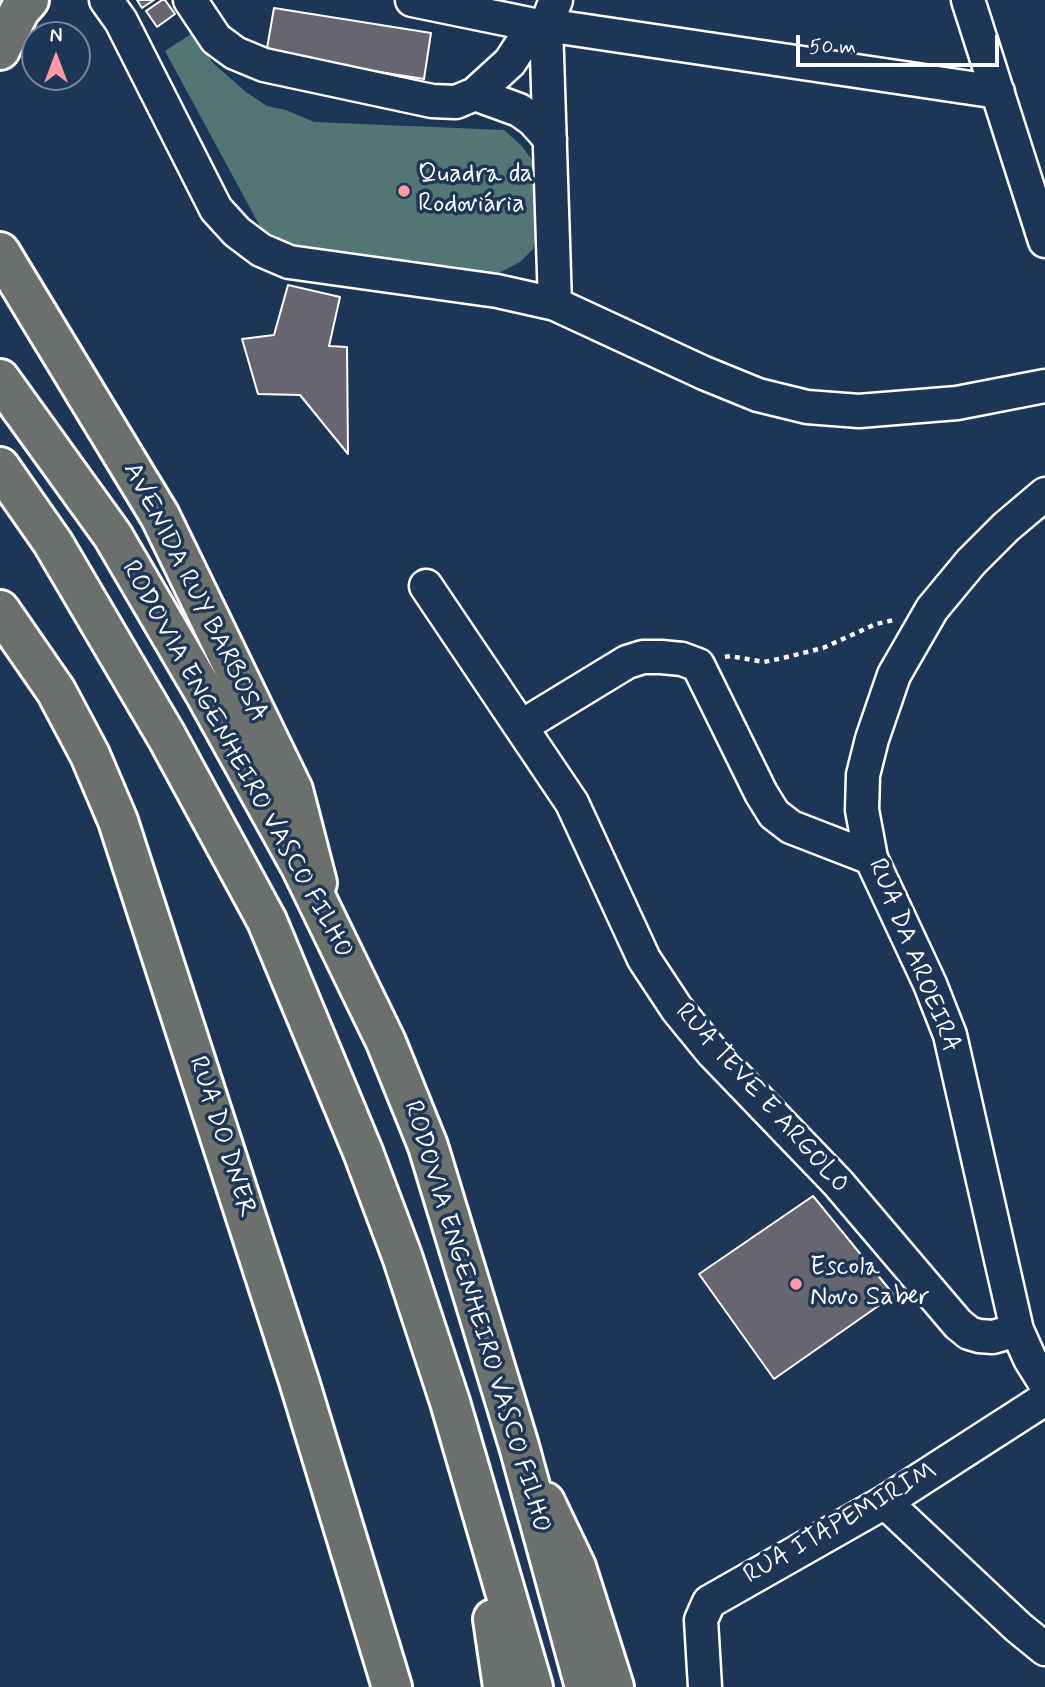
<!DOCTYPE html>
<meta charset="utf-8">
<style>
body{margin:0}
#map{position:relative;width:1045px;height:1687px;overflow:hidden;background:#1d3557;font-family:Mynerve,sans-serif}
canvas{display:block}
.north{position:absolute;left:21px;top:21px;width:70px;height:70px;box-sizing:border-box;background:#1d3557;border:2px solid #77869a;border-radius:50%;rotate:0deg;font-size:19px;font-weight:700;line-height:28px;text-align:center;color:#fff}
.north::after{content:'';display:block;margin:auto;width:24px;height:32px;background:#ff9aa2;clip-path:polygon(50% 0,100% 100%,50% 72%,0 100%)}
.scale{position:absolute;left:796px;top:35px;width:203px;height:32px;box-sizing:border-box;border:4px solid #fff;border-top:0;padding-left:9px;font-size:21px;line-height:24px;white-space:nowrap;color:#fff;-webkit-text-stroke:5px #1d3557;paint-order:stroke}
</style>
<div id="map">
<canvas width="1045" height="1687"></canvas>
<div class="north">N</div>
<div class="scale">50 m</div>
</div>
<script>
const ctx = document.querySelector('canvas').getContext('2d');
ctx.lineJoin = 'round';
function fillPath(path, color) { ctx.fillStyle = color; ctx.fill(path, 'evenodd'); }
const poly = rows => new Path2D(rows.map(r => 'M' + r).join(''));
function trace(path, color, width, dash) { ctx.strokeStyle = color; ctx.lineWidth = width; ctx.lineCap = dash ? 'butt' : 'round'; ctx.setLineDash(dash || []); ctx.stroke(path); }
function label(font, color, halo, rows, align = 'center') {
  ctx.font = font + ' Mynerve,sans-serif'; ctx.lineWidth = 7; ctx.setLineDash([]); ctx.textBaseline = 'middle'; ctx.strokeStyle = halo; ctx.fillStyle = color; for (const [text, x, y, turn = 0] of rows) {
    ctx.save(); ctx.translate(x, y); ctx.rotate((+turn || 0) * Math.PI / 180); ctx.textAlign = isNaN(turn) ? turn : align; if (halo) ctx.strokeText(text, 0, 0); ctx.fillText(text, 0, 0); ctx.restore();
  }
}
const green = poly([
 [191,34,214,64,246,92,267,106,286,110,314,122,504,130,521,145,532,160,537,234,533,249,520,262,499,273,325,258,276,248,262,230,165,51]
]);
const building = poly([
 [137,0,154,0,142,8,137,0],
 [162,0,165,0,175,14,157,27,146,11,162,0],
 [274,8,431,33,424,79,266,54,274,8],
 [288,285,340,297,329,346,347,347,348,454,300,395,258,394,242,339,274,335,288,285],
 [813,1196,894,1295,774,1379,699,1274,813,1196]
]);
const path = poly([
 [725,657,730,656,764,662,783,658,823,648,876,624,894,620]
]);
const minor = poly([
 [106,0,121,21,216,209,237,232,261,250,289,262,497,291,555,304,704,373,758,395,807,407,859,411,957,403,1045,386],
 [190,0,216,39,235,53,264,65,432,101,456,102,475,94,510,62,534,25],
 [412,0,534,25,546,25,998,92],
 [968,0,1045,241],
 [475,94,519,110,533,120,550,139],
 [555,304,546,25,556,0],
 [1045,494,1006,527,971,562,932,609,894,675,872,739,863,775,862,810,871,858,930,984,950,1035,1017,1330,1030,1359,1045,1383],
 [426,586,572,803,644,959,677,1009,713,1053,838,1183,958,1324,969,1333,979,1336,993,1337,1017,1330],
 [522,726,627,662,643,657,661,657,682,659,698,665,761,793,774,814,791,827,871,858],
 [885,1502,1018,1627,1045,1649],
 [705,1687,701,1620,709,1602,885,1502,1045,1399]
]);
const major = poly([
 [0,50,20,10,29,0],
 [0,252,160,516,293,790,317,883],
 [0,610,56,691,90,755,118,821,299,1381,392,1687],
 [545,1502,576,1567,614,1687]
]);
const highway = poly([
 [0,379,113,536,207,697,300,865,386,1042,428,1146,519,1446,585,1687],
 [0,467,53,543,167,737,267,921,363,1152,402,1256,450,1402,533,1687],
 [493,1619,503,1687]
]);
const markers = [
 [404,191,7,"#ff9aa2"],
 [796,1284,7,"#ff9aa2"]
];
const poiNames = [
 ["Quadra da",418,176],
 ["Rodoviária",418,206],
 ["Escola",810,1269],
 ["Novo Saber",810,1299]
];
const streetNames = [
 ["AVENIDA RUY BARBOSA",194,593,63],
 ["RODOVIA ENGENHEIRO VASCO FILHO",236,760,61],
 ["RUA DA AROEIRA",913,956,68],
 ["RUA TEVE E ARGOLO",761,1099,48],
 ["RUA DO DNER",221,1137,72],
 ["RODOVIA ENGENHEIRO VASCO FILHO",476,1317,73],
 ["RUA ITAPEMIRIM",841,1524,-30]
];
fillPath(green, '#527575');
fillPath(building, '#666570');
trace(building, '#fff', 2);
trace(minor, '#fff', 37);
trace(major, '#fff', 44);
trace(highway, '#fff', 44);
trace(path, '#fff', 4.5, [5, 5]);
trace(minor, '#1d3557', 32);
trace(major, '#6b706d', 38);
trace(highway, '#6b706d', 38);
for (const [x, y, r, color] of markers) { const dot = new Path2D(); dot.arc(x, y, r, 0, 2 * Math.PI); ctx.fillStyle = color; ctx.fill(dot); trace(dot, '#1d3557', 2.5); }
label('26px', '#fff', '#1d3557', poiNames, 'left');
label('26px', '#fff', '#1d3557', streetNames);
</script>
